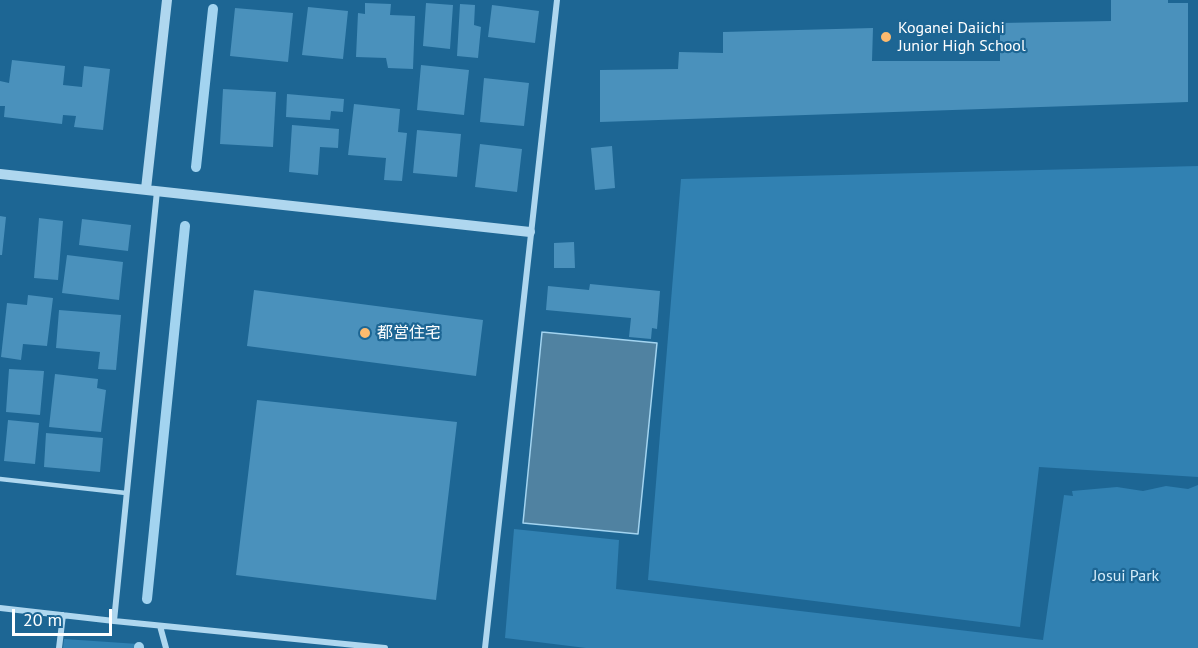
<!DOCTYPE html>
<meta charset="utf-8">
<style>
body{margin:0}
#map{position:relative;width:1198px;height:648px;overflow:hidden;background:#1d6694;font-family:"PT Sans",sans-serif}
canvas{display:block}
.scale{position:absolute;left:12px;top:609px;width:100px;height:27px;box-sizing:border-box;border:3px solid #fff;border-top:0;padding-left:8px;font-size:18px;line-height:21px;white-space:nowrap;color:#fff;-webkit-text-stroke:4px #1d6694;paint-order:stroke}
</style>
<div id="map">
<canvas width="1198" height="648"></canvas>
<div class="scale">20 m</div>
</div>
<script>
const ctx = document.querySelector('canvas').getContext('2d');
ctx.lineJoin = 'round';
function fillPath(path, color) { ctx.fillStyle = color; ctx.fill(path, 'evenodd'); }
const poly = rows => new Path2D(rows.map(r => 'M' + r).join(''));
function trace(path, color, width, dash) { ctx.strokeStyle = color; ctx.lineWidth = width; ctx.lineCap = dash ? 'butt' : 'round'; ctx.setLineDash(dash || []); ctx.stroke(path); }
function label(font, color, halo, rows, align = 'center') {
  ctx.font = font + ' "PT Sans","Noto Sans JP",sans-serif'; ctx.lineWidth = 4.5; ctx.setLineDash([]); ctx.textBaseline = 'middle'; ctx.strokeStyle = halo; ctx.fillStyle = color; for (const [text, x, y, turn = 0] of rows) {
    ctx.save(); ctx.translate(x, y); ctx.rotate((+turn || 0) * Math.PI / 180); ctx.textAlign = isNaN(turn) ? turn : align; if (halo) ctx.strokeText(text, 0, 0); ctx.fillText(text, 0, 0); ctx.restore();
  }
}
const green = poly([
 [1198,166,1198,477,1039,467,1020,627,648,580,681,179],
 [1198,485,1198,648,586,648,505,638,514,529,619,540,616,589,1043,640,1064,495,1073,496,1072,491,1117,487,1143,491,1166,486,1188,489],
 [64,639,138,644,139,648,63,648]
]);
const water = poly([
 [542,332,657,343,638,534,523,523,542,332]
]);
const stream = poly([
 [196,167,213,9],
 [147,599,185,226],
 [139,647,139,648]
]);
const building = poly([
 [1111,0,1168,0,1168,3,1188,3,1188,102,600,122,600,70,678,69,679,52,723,53,723,32,873,28,872,61,1000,61,1000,23,1111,21],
 [365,3,391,4,390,15,415,16,413,69,388,68,386,58,356,57,358,13,365,14],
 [426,3,453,5,450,49,423,46],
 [460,4,475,5,474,25,481,27,478,58,457,56],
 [492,5,539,11,535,43,488,37],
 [308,7,348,11,343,59,302,55],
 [235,8,293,13,288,62,230,56],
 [12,60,65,66,63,85,82,87,84,66,110,69,103,130,74,127,76,116,63,115,62,124,4,117,5,106,0,106,0,81,9,83],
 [421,65,469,70,464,115,417,110],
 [484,78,529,83,524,126,480,122],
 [223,89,276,92,273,147,220,144],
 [287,94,344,99,343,112,331,111,330,120,286,117],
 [354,104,400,109,398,132,407,133,402,181,384,180,386,158,348,155],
 [292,125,339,129,338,148,320,147,318,175,289,172],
 [417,130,461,134,457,177,413,173],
 [480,144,522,149,517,192,475,187],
 [612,146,615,188,595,190,591,148],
 [0,216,6,217,2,255,0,255],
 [39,218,63,221,58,280,34,278],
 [82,219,131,225,128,251,79,245],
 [574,242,575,268,554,268,554,243],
 [67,255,123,262,119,300,62,293],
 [590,284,660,291,657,329,652,328,651,339,629,337,631,318,546,310,548,286,589,290],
 [254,290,483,320,476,376,247,346],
 [28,295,53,298,47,346,23,344,21,360,1,357,7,303,27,305],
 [59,310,121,315,116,370,98,369,100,352,56,348],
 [9,369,44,371,40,415,6,412],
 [55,374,98,379,97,388,106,390,101,432,49,427],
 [257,400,457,422,436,600,236,575],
 [8,420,39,423,35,464,4,461],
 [46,433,103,438,100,472,44,467]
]);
const service = poly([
 [0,479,126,493]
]);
const minor = poly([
 [0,608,114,621,385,648],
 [114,621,157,191],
 [160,626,166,648],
 [59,648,63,615],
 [485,648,557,0]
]);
const tertiary = poly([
 [0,174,530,232],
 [146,189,167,0]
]);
const markers = [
 [886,37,6,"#febb6e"],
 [365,333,6,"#febb6e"]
];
const poiNames = [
 ["Koganei Daiichi",898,28],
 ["Junior High School",898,46],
 ["都営住宅",377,333]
];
const parkNames = [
 ["Josui Park",1126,576]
];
fillPath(green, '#3181b2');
fillPath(water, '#5082a1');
trace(water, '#a3d4f0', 1.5);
trace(stream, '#a3d4f0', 10);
fillPath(building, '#4a91bc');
trace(service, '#afd7ef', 4.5);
trace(minor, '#afd7ef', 6);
trace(tertiary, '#afd7ef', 10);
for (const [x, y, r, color] of markers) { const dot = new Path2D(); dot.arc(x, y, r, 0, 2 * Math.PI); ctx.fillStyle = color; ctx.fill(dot); trace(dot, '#1d6694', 2); }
label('16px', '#fff', '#1d6694', poiNames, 'left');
label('16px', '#d6edfa', '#1d6694', parkNames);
</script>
